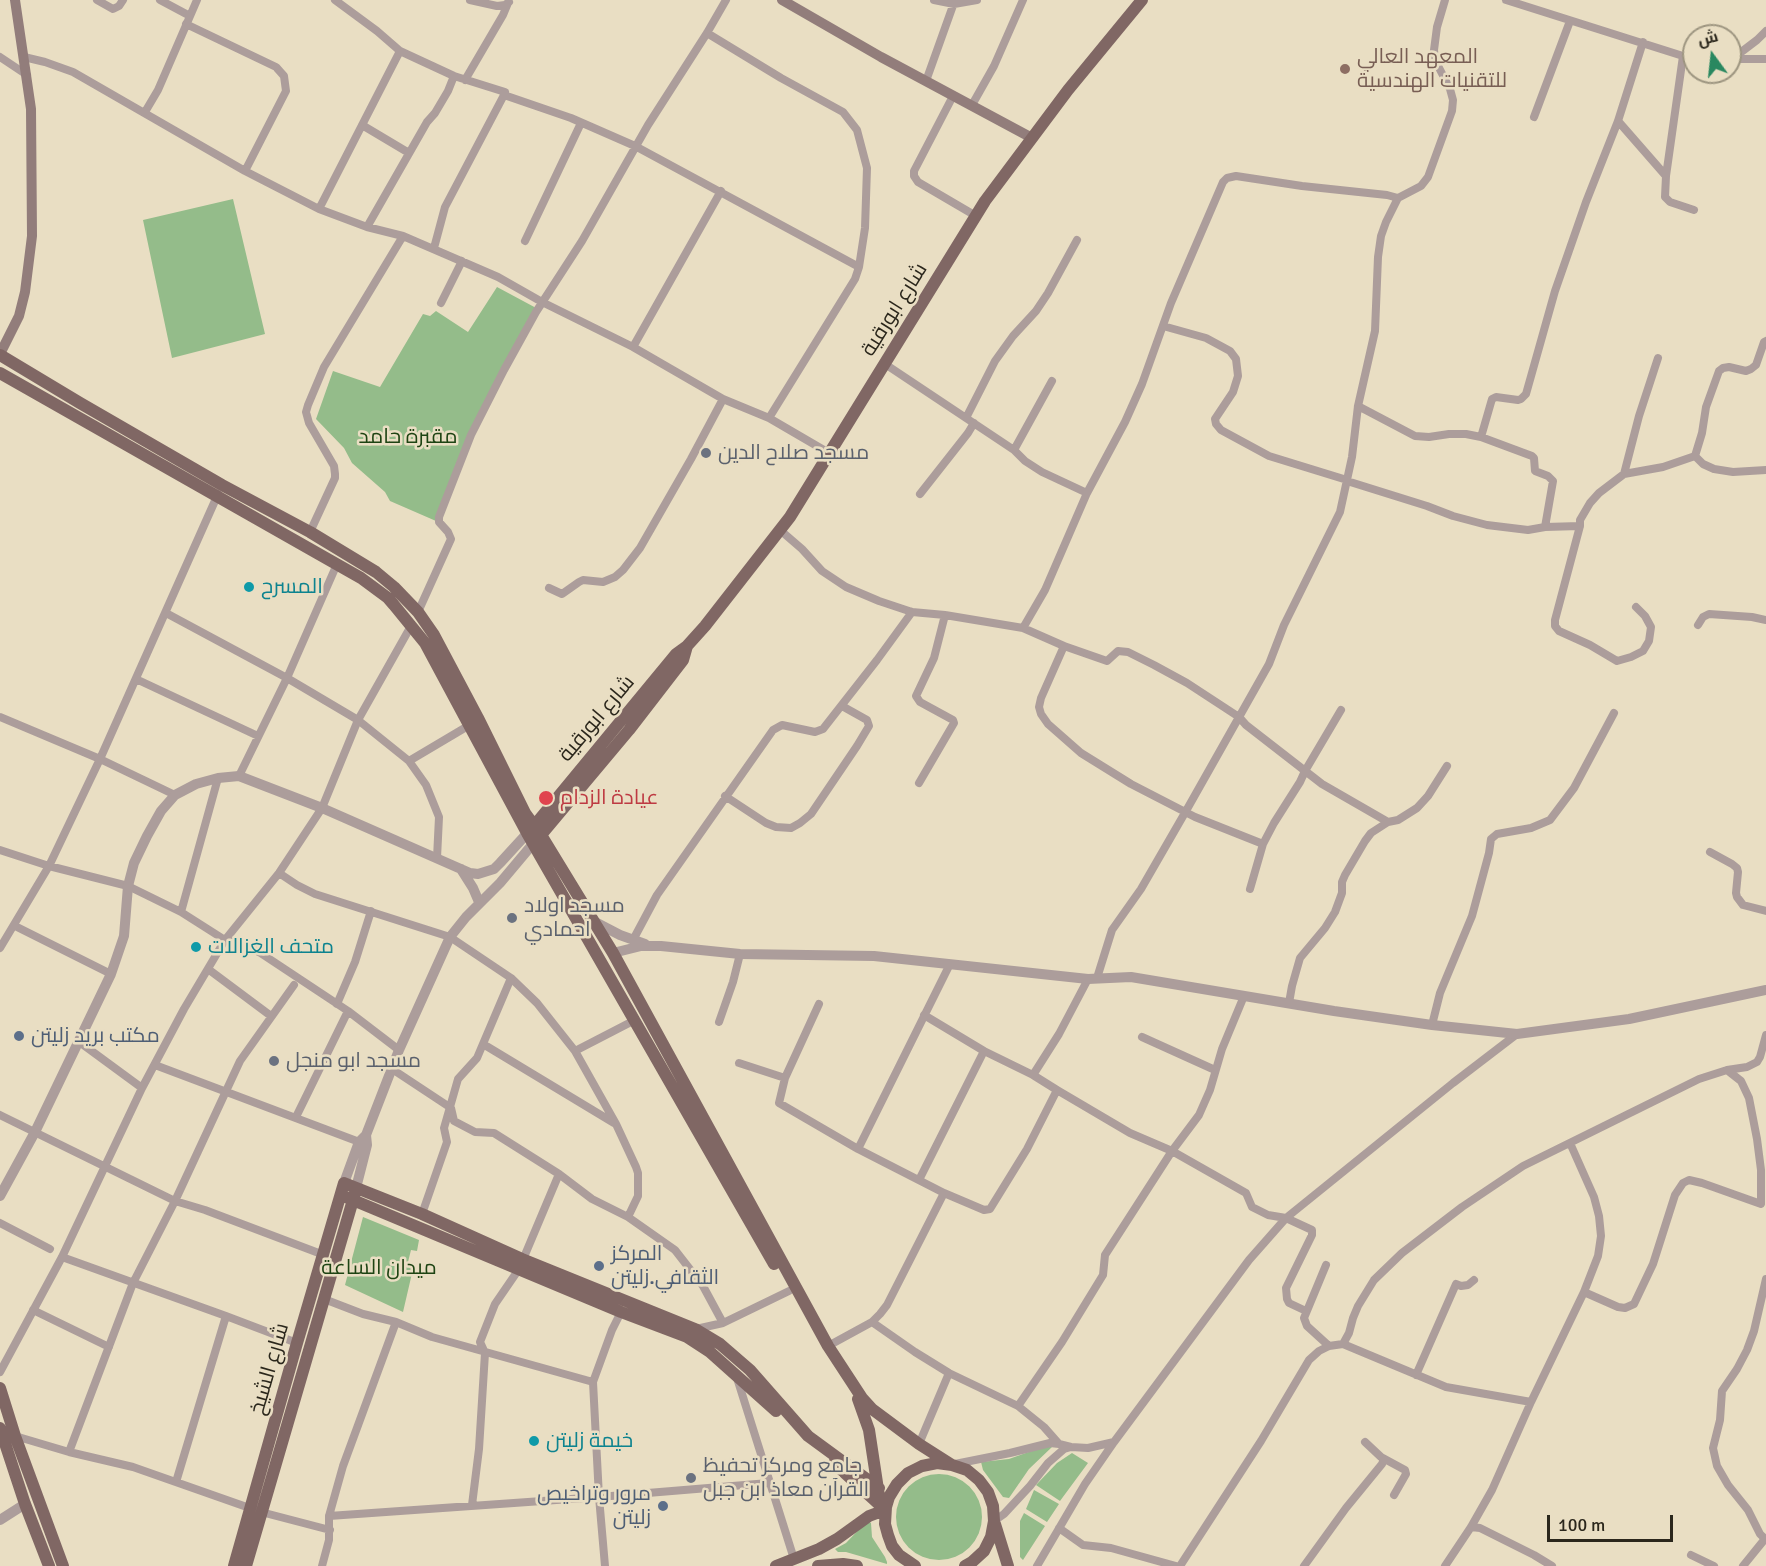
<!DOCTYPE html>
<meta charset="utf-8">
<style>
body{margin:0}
#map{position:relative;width:1766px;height:1566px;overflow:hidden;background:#e9dec3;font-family:Signika,Cairo,sans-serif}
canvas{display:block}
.north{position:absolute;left:1682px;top:24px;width:60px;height:60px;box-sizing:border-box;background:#e9dec3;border:2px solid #9d9580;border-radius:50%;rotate:345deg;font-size:16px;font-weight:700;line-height:24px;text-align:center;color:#2b271c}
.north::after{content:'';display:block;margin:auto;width:21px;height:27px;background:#298860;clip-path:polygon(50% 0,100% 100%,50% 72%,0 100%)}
.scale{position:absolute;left:1547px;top:1515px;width:126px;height:27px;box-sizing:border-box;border:3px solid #2b271c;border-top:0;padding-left:8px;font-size:18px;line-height:21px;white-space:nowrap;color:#2b271c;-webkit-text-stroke:4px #e9dec3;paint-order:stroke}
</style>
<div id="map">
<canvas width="1766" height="1566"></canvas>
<div class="north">ش</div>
<div class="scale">100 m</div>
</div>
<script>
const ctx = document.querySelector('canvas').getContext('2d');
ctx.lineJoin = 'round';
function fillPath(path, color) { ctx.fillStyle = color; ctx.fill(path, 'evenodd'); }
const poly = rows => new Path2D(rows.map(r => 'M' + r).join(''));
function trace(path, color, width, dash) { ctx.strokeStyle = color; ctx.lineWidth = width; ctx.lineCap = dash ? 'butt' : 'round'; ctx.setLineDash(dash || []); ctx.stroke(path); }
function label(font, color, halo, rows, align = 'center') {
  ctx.font = font + ' Signika,Cairo,sans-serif'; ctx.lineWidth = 5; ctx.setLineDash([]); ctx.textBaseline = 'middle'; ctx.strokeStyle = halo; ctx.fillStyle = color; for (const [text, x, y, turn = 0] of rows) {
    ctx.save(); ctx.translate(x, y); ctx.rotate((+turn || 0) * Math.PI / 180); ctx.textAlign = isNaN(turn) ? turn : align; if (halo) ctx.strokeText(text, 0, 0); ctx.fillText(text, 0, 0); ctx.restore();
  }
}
const green = poly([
 [233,199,265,334,172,358,143,220],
 [497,287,538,309,472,430,436,521,390,501,385,492,352,463,344,448,316,419,333,371,380,387,423,314,430,316,436,311,468,332],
 [363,1217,419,1240,417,1251,411,1250,407,1266,413,1269,403,1312,345,1285],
 [1051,1444,1053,1445,1052,1447,1029,1469,1009,1498,1003,1497,983,1470,981,1462,1009,1459],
 [1072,1453,1088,1463,1060,1501,1036,1485,1057,1463],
 '896 1517a43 43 0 1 1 86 0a43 43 0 1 1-86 0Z',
 [1034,1490,1059,1504,1047,1522,1026,1509],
 [1024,1513,1045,1526,1023,1560,1020,1557,1020,1521],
 [867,1521,871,1523,872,1537,885,1557,887,1562,887,1564,846,1552,838,1552,835,1549,846,1543]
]);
const minor = poly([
 [97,0,113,9,119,6,123,0],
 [160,0,190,16],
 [335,0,377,31,400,51,454,76,505,92,504,95,571,118,635,146,859,267,865,228,867,168,857,130,843,112,781,78,707,33],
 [470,0,497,6,505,5,509,2],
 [934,0,954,4,977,0],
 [1506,0,1683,56,1694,57],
 [186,24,276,67,284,76,286,91,245,171],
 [0,57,27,75],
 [24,57,45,62,73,72,245,171,319,209,367,227,403,236,498,277,542,302,633,347,723,399,769,418,829,453],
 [1731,59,1766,59],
 [1732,59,1757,40,1766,31],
 [465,80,503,15,508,3],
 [926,81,955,0],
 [953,96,914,171,914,176,918,182,976,216],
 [972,105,994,66,1023,0],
 [145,112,158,90,197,0],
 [1534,117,1570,21],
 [1618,121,1666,176,1665,197,1670,202,1694,210],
 [362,125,409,153],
 [1666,176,1683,56],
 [319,209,400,51],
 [367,227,427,122,435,113,448,91,454,76],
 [525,241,581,123],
 [434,248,445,207,504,95],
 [441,303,462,261],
 [1163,326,1206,338,1230,351,1236,359,1238,376,1233,392,1215,419,1216,424,1221,430,1269,456,1347,480],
 [633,347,721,191],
 [885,364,1014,450,1052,381],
 [1358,406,1415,436,1429,437,1449,434,1466,434,1481,437,1532,456,1534,458,1535,471,1548,476,1553,481,1545,527],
 [769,418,855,279,859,267],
 [966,418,995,361,1013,336,1036,311,1048,293,1077,240],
 [1481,437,1492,399,1496,397,1518,400,1521,399,1526,394,1555,291,1586,202,1618,121,1643,42],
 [1014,450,1025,461,1042,472,1087,493],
 [1695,456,1703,464,1714,469,1733,472,1766,470],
 [1624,474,1639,416,1658,358],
 [1347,481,1427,506,1453,516,1487,525,1528,530,1545,527,1580,526,1555,620,1555,626,1559,631,1590,645,1617,661,1631,657,1643,651,1649,641,1651,627,1645,616,1636,607],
 [920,494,968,433,974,423],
 [1580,526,1580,520,1590,503,1599,493,1624,474,1663,467,1695,456,1702,433,1706,407,1719,371,1723,368,1729,367,1746,371,1751,369,1756,365,1764,342,1766,341],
 [780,530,802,549,822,571,846,587,879,601,912,612,945,615,1023,628,1064,646,1041,698,1039,707,1041,714,1048,724,1081,753,1131,784,1195,817,1263,844,1250,889],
 [310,532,335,478,335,474,334,466,309,423,306,412,308,405,324,367,403,236],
 [549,588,562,594,579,582,583,580,603,582,615,577,623,570,640,548,691,459,723,399],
 [418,612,451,539,448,532,439,522,439,517,471,435,504,370,536,312,582,241,648,125,707,33,726,0],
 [166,613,287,678,358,720,409,761,426,785,439,817,437,858],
 [1698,625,1703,617,1709,614,1752,617,1766,620],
 [1023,628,1045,590,1087,493,1125,422,1142,384,1171,303,1223,182,1227,178,1236,176,1302,186,1387,195,1398,198],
 [1064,646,1107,661,1118,651,1128,652,1154,665,1187,683,1239,717,1246,725,1322,784,1388,822,1398,820,1417,808,1428,796,1447,766],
 [136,679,258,736],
 [0,717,100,759,175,795],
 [409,761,468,726],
 [239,776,287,678,337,564],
 [919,783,954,723,953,720,920,702,916,696,934,658,945,615],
 [725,796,766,823,776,827,791,828,800,823,811,814,857,746,869,726,867,720,842,706],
 [1263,844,1274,823,1300,782,1305,771,1341,710],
 [0,850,49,866,128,886,181,912,225,940,241,944,259,952,348,1011,399,1050],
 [1710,852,1732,864,1737,868,1738,872,1736,893,1737,897,1743,905,1766,911],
 [279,873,297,885,315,894,450,937,511,978,537,1003,575,1051,616,1124,636,1167,638,1173,638,1196,628,1217],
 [181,912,218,778],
 [15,926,111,974],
 [633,940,657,895,773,730,782,725,815,732,823,729,877,660,912,612],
 [0,948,49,866,100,759,218,494],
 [208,969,271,1016],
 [1097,978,1112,930,1141,889,1186,811,1269,664,1284,625,1340,512,1352,457,1358,406,1375,331,1378,257,1381,236,1386,222,1398,198,1421,186,1428,177,1452,111,1453,100,1450,89,1435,60,1434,50,1437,27,1445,0],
 [1289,1003,1292,986,1300,958,1325,928,1335,912,1342,893,1342,882,1345,875,1365,841,1371,833,1388,822],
 [337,1004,355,962,371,911],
 [819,1004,785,1078,779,1103,858,1149],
 [924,1015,984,1051],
 [719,1022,733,982,740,954],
 [1432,1025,1440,993,1472,916,1489,853,1491,839,1497,834,1531,828,1550,820,1574,788,1614,713],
 [1142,1037,1215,1070],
 [78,1041,142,1088],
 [483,1044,614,1123],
 [575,1051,635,1020],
 [739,1063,785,1078],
 [155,1065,362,1143],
 [392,1069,451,1108,454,1121,475,1132,494,1133,559,1174,592,1199,628,1217,675,1250,703,1286,723,1323],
 [1033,1075,1059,1034,1088,979],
 [1057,1090,1130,1133,1172,1151,1246,1193,1252,1207,1268,1215,1286,1218,1312,1230,1312,1235,1286,1288,1287,1299,1289,1303,1306,1311],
 [0,1115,175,1201,205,1210,324,1255],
 [296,1117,348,1011],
 [1570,1143,1594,1197,1599,1216,1601,1236,1598,1256,1584,1292],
 [919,1180,984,1051,1033,1075,1057,1090,1027,1149,990,1209,984,1210,944,1193],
 [422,1214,447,1142,444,1128,458,1079,477,1058,511,978],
 [0,1223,50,1249],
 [62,1257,226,1316,297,1343],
 [1326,1265,1304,1318,1307,1326,1329,1346],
 [1766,1279,1754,1331,1747,1350,1737,1369,1722,1391,1720,1420,1713,1448,1717,1466,1728,1485,1748,1510,1760,1534,1766,1540],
 [324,1299,363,1314,396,1322,432,1337,593,1382],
 [33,1310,109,1347],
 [872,1322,915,1352,949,1373,1018,1406,1044,1427,1059,1444,1071,1447,1088,1448,1114,1442,1249,1260,1286,1218,1453,1083,1517,1034],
 [696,1329,723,1323,789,1291],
 [1343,1344,1349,1333,1353,1318,1358,1306,1374,1280,1402,1253,1462,1207,1523,1166,1699,1079,1727,1070],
 [828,1346,872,1322,880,1314,887,1305,944,1193,858,1149,950,964],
 [0,1372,62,1257,142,1088,184,1009,225,940,279,873,322,808,358,720,411,626],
 [1416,1375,1456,1284,1461,1286,1468,1285,1474,1280],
 [737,1378,794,1559],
 [1018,1406,1062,1342,1103,1275,1105,1255,1172,1151,1199,1115,1210,1090,1222,1049,1244,996],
 [15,1436,69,1452,133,1467,261,1512,330,1530],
 [1365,1442,1381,1457,1405,1470,1406,1474,1394,1495],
 [919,1444,949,1373],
 [69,1452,133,1283,175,1201,240,1061,294,985],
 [955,1464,1010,1453,1050,1443,1059,1444],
 [176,1482,226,1316],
 [472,1505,479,1449,485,1353,480,1342,495,1304,519,1269,559,1174],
 [329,1516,599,1497,769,1483],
 [994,1521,1004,1514,1030,1486,1048,1463,1064,1449,1071,1447],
 [1471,1527,1480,1528,1534,1555,1552,1566],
 [1059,1528,1083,1545,1111,1548,1176,1566],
 [1691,1555,1714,1566],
 [322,1566,329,1540,329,1516,343,1466,396,1322],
 [605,1566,599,1497,593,1382,612,1330,621,1312],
 [1037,1566,1085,1484,1114,1442],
 [1180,1566,1261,1441,1309,1360,1319,1351,1329,1346,1343,1344,1446,1387,1531,1402,1584,1292,1618,1307,1625,1308,1634,1304,1653,1264,1675,1195,1683,1183,1689,1180,1702,1183,1761,1204,1761,1170,1757,1139,1749,1098,1741,1081,1727,1070,1747,1067,1757,1062,1760,1057,1766,1035],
 [1304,1566,1346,1508,1382,1464,1384,1459],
 [1445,1566,1471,1527,1492,1490,1531,1402],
 [1743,1566,1764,1540]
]);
const tertiary = poly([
 [461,869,473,888,479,902],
 [595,922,620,935,645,944],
 [613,953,641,946,661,946,740,954,874,956,1088,979,1131,977,1334,1011,1432,1025,1517,1034,1629,1019,1766,990],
 [344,1183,359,1142,366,1135],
 [356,1188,367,1145,366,1135,399,1050,450,937,466,917,500,883,537,839],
 [0,1196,35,1132,111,974,124,936,128,886,134,863,147,836,161,811,175,795,196,784,218,778,239,776,322,808,470,873,478,874,494,869,500,863,533,827],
 [0,1520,25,1504]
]);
const secondary = poly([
 [782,0,881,57,1032,138],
 [0,354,19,316,25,292,32,236,31,109,15,0]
]);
const primary = poly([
 [0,355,80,403,222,485,310,532,376,572,394,587,418,612,434,635,478,718,525,813,541,835,613,953,828,1346,862,1398,872,1409,919,1444,952,1465],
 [0,373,361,578,388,598,394,605,425,643,527,833,774,1264],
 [534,826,676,654,687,646,705,626,790,517,985,201,1068,90,1142,0],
 [541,835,629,730,683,660,687,646],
 [341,1195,621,1312,687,1337,710,1352,776,1411],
 [0,1388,15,1436,63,1566],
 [858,1399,869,1430,879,1496,886,1507],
 [0,1428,25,1504,49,1566],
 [834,1463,881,1506],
 [995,1524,1008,1566],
 [234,1566,297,1343,344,1183,422,1214,522,1259,695,1329,720,1344,750,1370,808,1436,879,1488],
 [246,1566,355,1193],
 [776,1566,819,1549,837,1539,869,1516,877,1513,885,1512],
 [818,1566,843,1564,857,1566],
 [915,1566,899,1555,892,1546,888,1535,885,1524,886,1507,889,1497,897,1484,908,1473,922,1466,937,1463,952,1465,967,1470,979,1480,988,1492,993,1506,994,1521,991,1537,984,1551,972,1562,965,1566]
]);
const markers = [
 [1345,69,6,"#8d6e63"],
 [706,453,6,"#6b7280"],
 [249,587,6,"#0f9aa8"],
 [546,798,8,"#e0444e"],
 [512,918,6,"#6b7280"],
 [196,947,6,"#0f9aa8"],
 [19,1036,6,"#5c6f8a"],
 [274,1061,6,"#6b7280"],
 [599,1266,6,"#5c6f8a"],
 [534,1441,6,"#0f9aa8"],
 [691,1478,6,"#6b7280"],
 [663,1506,6,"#5c6f8a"]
];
const educationNames = [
 ["المعهد العالي",1357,57],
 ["للتقنيات الهندسية",1357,81]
];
const streetNames = [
 ["شارع ابورقية",895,310,-58],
 ["شارع ابورقية",597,719,-50],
 ["شارع الشيخ",270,1369,-74]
];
const parkNames = [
 ["مقبرة حامد",408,437],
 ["ميدان الساعة",379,1268]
];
const worshipNames = [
 ["مسجد صلاح الدين",718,453],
 ["مسجد اولاد",524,906],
 ["احمادي",524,930],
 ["مسجد ابو منجل",286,1061],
 ["جامع ومركز تحفيظ",703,1466],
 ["القرآن معاذ ابن جبل",703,1490]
];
const cultureNames = [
 ["المسرح",261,587],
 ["متحف الغزالات",208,947],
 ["خيمة زليتن",546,1441]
];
const healthNames = [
 ["عيادة الزدام",560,798]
];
const serviceNames = [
 ["مكتب بريد زليتن",31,1036],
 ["المركز",611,1254],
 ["الثقافي.زليتن",611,1278],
 ["مرور وتراخيص",651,1494,"right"],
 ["زليتن",651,1518,"right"]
];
fillPath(green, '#94bc8a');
trace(minor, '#ac9d9b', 8);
trace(tertiary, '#ac9d9b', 10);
trace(secondary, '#927d7b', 10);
trace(primary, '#806764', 12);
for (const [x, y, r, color] of markers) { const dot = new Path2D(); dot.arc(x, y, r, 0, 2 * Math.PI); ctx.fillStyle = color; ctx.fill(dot); trace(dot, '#e9dec3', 2); }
label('21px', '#785e54', '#e9dec3', educationNames, 'left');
label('21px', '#2b271c', '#e9dec3', streetNames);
label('21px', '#1e4413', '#e9dec3', parkNames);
label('21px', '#5b616d', '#e9dec3', worshipNames, 'left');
label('21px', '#0d838f', '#e9dec3', cultureNames, 'left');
label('21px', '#be3a42', '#e9dec3', healthNames, 'left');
label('21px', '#4e5e75', '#e9dec3', serviceNames, 'left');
</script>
